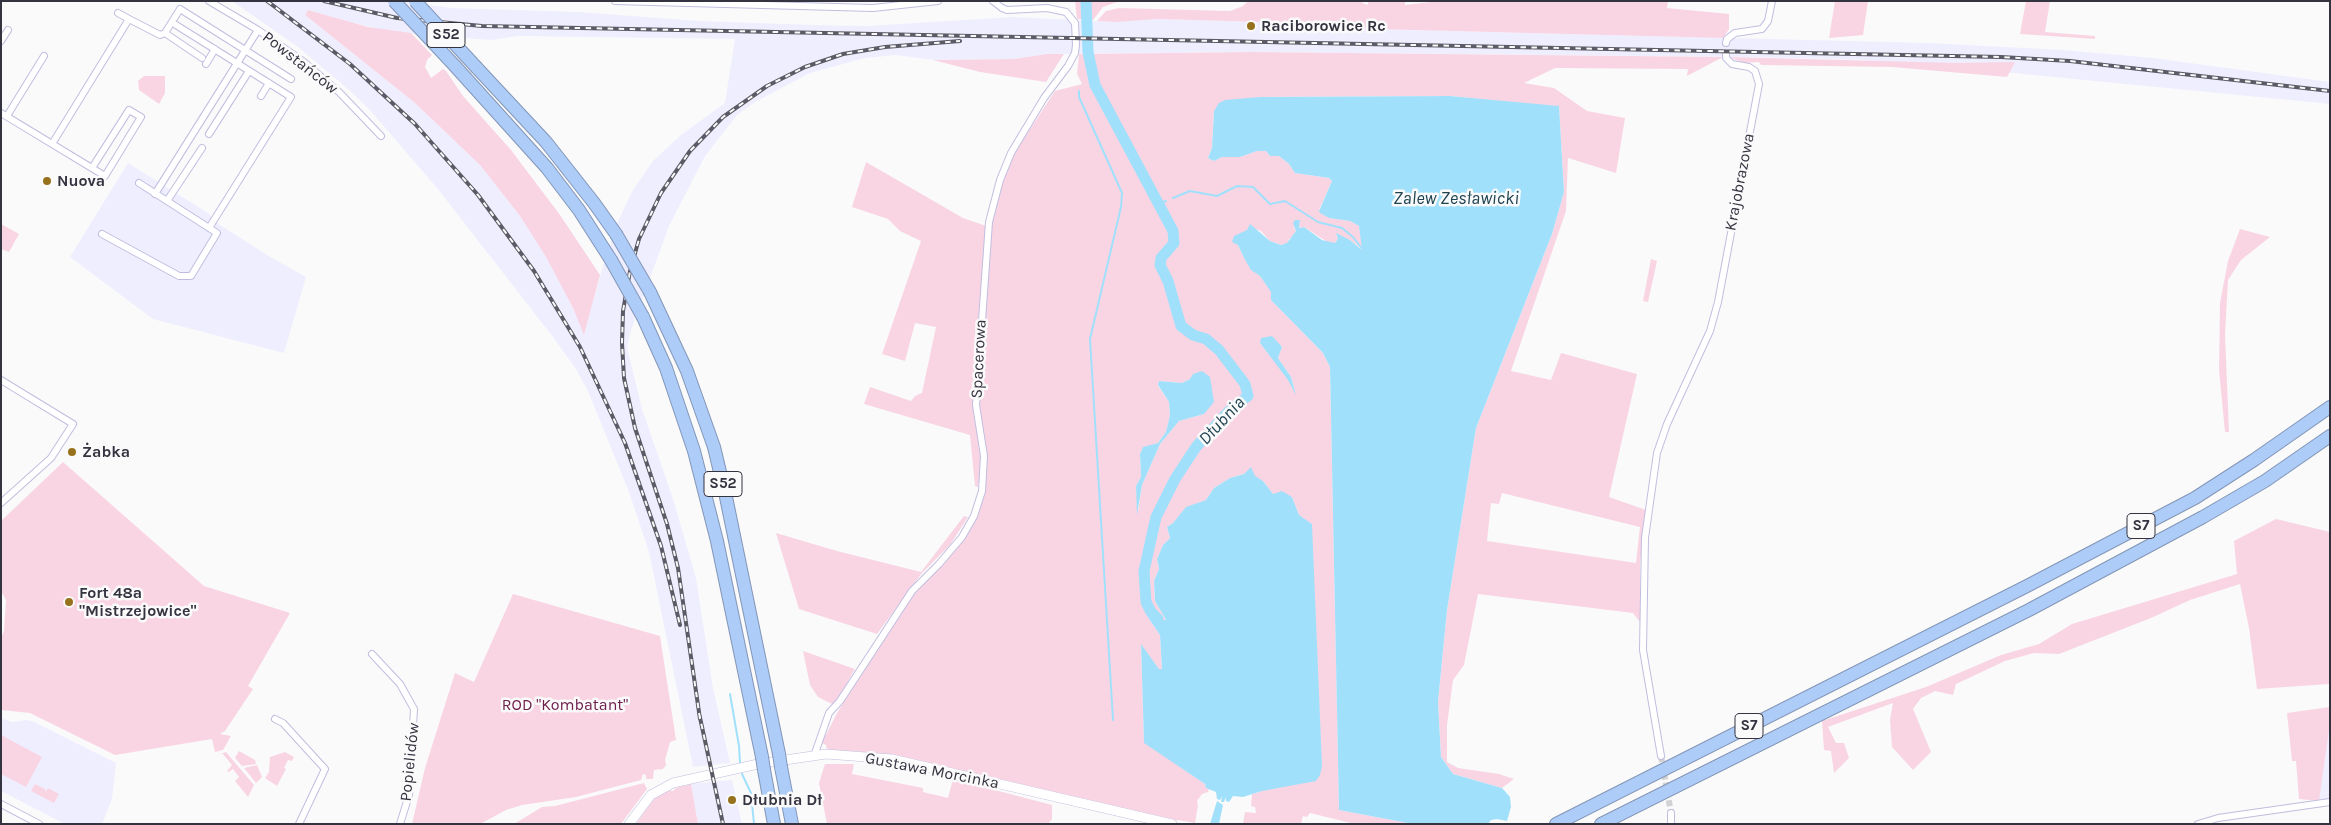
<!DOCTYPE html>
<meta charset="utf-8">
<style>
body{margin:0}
#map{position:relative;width:2331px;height:825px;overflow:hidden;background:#fafafa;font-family:Karla,sans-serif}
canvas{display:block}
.frame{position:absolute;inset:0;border:2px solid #343340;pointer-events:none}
</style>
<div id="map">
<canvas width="2331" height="825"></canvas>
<div class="frame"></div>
</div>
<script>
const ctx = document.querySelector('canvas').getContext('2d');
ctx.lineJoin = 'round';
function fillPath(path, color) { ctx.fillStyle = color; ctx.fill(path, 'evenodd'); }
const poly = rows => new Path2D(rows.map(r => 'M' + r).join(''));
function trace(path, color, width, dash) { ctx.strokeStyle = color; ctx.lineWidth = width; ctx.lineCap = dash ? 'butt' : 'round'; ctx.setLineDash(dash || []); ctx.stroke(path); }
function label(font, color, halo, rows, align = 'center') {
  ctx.font = font + ' Karla,sans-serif'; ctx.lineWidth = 5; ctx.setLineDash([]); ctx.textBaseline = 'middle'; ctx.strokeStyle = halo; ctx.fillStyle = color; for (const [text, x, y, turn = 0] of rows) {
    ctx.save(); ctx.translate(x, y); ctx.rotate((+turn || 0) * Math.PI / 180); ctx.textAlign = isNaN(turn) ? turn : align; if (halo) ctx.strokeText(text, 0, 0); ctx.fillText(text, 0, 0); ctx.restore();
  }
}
const built = poly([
 [232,1,401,1,451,8,578,12,700,21,812,25,868,26,1013,17,1117,22,1158,19,1261,22,1374,29,1928,43,2063,50,2153,58,2330,82,2330,104,1952,67,1860,60,1744,57,1252,52,1047,54,1014,59,933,60,896,55,865,58,810,73,755,102,737,115,705,156,669,226,631,330,627,347,642,409,673,499,696,578,713,688,730,763,693,767,649,552,629,492,588,391,576,369,553,337,437,188,369,109,348,89,298,47],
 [308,10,349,22,399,33,491,40,518,36,735,39,725,103,681,135,653,161,633,190,618,221,605,259,584,334,573,308,546,257,520,216,480,165,415,103,305,15],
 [128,163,208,213,220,225,272,258,306,277,284,353,153,319,70,257],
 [1,718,12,722,27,720,34,722,116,763,112,799,102,824,65,824,1,791],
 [2329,723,2330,800,2319,801,2320,783],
 [732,780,742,824,698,824,691,784]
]);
const green = poly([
 [1075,1,1117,1,1117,2,1103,7,1093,20,1077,19],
 [1248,1,1359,1,1367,5,1369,1,1405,1,1405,5,1440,1,1668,1,1667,8,1729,14,1729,29,1723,38,1374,29,1261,22,1158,19,1117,22,1097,21,1106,11,1119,8,1230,11,1243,6],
 [1835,1,1868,1,1863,35,1829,38],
 [2026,1,2050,1,2045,32,2095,36,2095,39,2020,34],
 [308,10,368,27,411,33,432,55,427,60,425,67,431,78,443,69,446,71,463,96,511,150,560,215,600,275,584,335,573,308,546,257,520,216,480,165,415,103,305,15],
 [1252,52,1723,57,1687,76,1688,69,1555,68,1524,83,1554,88,1587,111,1625,118,1616,173,1568,158,1566,211,1511,371,1551,380,1561,353,1637,374,1609,497,1646,510,1640,564,1640,622,1633,613,1478,594,1464,665,1453,680,1447,725,1447,762,1458,768,1499,774,1514,779,1502,788,1453,774,1441,757,1438,702,1447,610,1476,428,1552,234,1564,192,1559,107,1451,96,1260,97,1214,111,1212,148,1208,158,1214,161,1222,157,1240,157,1257,151,1266,151,1270,156,1279,156,1289,164,1295,173,1329,178,1332,181,1319,210,1330,218,1350,221,1359,226,1363,250,1350,240,1336,234,1338,239,1335,243,1329,243,1304,227,1298,228,1300,223,1294,227,1296,231,1294,237,1289,239,1288,243,1281,245,1270,241,1261,231,1254,229,1240,235,1238,245,1244,258,1252,270,1260,276,1272,292,1271,300,1323,353,1330,367,1339,810,1413,824,1355,824,1310,813,1307,817,1303,816,1301,824,1243,824,1245,812,1256,813,1255,807,1251,806,1252,794,1262,791,1299,515,1292,497,1273,494,1263,481,1244,474,1230,478,1214,488,1206,500,1186,508,1173,523,1167,527,1170,538,1163,545,1157,559,1159,569,1154,581,1155,601,1166,620,1162,620,1151,608,1149,619,1160,635,1162,670,1159,669,1141,645,1144,742,1205,784,1206,788,1209,789,1208,792,1202,794,1197,801,1198,805,1195,823,1178,820,1175,821,904,758,864,752,827,750,826,745,821,743,824,734,826,735,837,713,909,600,959,546,978,515,985,493,987,456,978,404,990,228,1001,183,1011,158,1055,91,1082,84,1077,74,1079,54],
 [1260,343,1282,346,1278,358,1291,377,1295,391,1289,380],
 [1190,379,1204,414,1179,421,1160,444,1142,485,1138,511,1136,486,1141,477,1140,454,1143,448,1158,443,1166,432,1170,415,1169,402,1158,386,1159,381,1182,383],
 [1502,493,1640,527,1636,563,1487,541,1491,503,1499,504],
 [1047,54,1064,54,1046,82,980,72,933,60,1014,59],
 [1729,57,1957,63,2015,62,2007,77,1892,67,1761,65,1759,62,1745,63],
 [144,76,165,76,165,93,159,104,139,90,138,81],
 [866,162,963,218,986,226,973,385,973,403,982,457,978,487,975,486,970,435,864,404,870,387,911,401,915,396,922,393,936,327,915,323,905,361,882,354,921,241,900,231,888,219,852,207],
 [1,224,19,234,9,252,1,249],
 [2240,229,2270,237,2241,260,2228,280,2225,334,2229,432,2225,432,2219,370,2220,303,2228,261],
 [1651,259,1657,261,1648,302,1643,301],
 [63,462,204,586,290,613,248,686,253,689,225,731,220,734,231,736,223,750,215,752,212,739,115,755,30,713,1,710,1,638,4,631,6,600,1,591,1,521],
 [964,516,968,517,950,545,922,573,877,634,799,609,776,533,837,551,921,572],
 [2276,519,2330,532,2330,723,2319,801,2299,799,2296,761,2292,761,2287,713,2330,707,2329,684,2257,689,2249,628,2240,584,2190,600,2151,618,2059,654,2034,653,2005,661,1956,684,1953,695,1935,691,1921,698,1913,709,1931,752,1913,770,1892,747,1890,720,1893,703,1828,727,1836,743,1844,743,1849,758,1834,773,1831,751,1824,750,1822,721,1926,687,2001,655,2039,644,2072,624,2237,574,2234,541],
 [513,594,660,636,676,740,670,742,665,760,666,765,663,769,654,770,653,779,646,779,646,775,643,774,641,780,576,797,522,805,506,810,480,824,412,824,425,768,455,673,474,682],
 [803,651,855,669,834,705,818,697,810,685],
 [1,735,42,757,26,787,1,774],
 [239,751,255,760,256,764,242,766,235,758],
 [226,752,254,785,248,797,235,781,239,777,233,769,229,772,227,771,232,765,222,753,217,755],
 [285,752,294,757,292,761,288,760,284,768,286,769,277,786,265,778,269,772,270,757],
 [825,764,854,764,852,774,923,788,923,792,948,798,953,779,1052,805,1052,819,1048,824,827,824,819,783],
 [257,765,262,777,256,783,244,768],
 [644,783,647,789,621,824,514,824,542,807,555,806],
 [35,784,45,789,46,792,48,788,59,794,54,803,31,791],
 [691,784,698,824,636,824,652,801,659,794,666,790,673,791,676,788]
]);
const water = poly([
 [1450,96,1559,106,1564,192,1552,234,1476,428,1447,610,1438,702,1441,757,1453,774,1502,788,1510,797,1511,807,1507,821,1497,819,1491,820,1488,824,1413,824,1339,810,1330,367,1323,353,1271,300,1271,292,1260,276,1251,270,1244,258,1238,245,1232,242,1234,236,1247,230,1250,224,1270,241,1281,245,1287,243,1296,231,1293,223,1295,220,1300,220,1299,228,1304,227,1322,240,1335,243,1338,239,1336,233,1350,240,1362,250,1359,226,1350,221,1329,218,1320,213,1319,211,1332,181,1329,178,1295,173,1289,164,1279,156,1270,156,1266,151,1257,151,1240,157,1222,157,1214,161,1208,158,1212,148,1214,111,1219,103,1225,100,1260,97],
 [1272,336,1282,347,1278,358,1291,377,1296,395,1288,380,1260,343,1261,338],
 [1202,371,1210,377,1214,402,1204,414,1179,421,1160,444,1142,485,1137,515,1141,644,1159,669,1162,669,1160,635,1149,619,1145,607,1151,608,1162,620,1166,620,1155,601,1154,581,1159,569,1157,559,1163,545,1170,538,1167,527,1173,523,1186,507,1206,500,1214,488,1230,478,1244,474,1251,467,1255,476,1263,481,1273,494,1282,491,1292,497,1299,515,1312,524,1322,766,1320,775,1316,781,1262,791,1243,797,1233,796,1229,802,1226,801,1226,797,1224,802,1221,802,1222,796,1220,800,1217,799,1216,792,1206,788,1205,784,1144,743,1141,644,1137,515,1136,486,1141,477,1140,454,1143,447,1158,443,1166,432,1170,415,1169,402,1158,385,1159,381,1182,383,1190,379,1193,374],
 [1217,801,1223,805,1219,824,1210,824]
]);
const stream = poly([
 [1079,91,1079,97,1122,193,1121,207,1090,339,1113,720],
 [1173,198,1190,191,1217,196,1237,186,1253,187,1270,204,1285,201,1318,222,1342,228,1353,237,1363,250],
 [1159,204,1166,201],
 [730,694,739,746,740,763],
 [742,774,751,793,754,824]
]);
const river = poly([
 [1086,1,1088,52,1095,85,1173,231,1174,243,1161,258,1160,265,1168,281,1181,326,1193,335,1206,339,1219,350,1245,384,1248,396,1229,411,1196,447,1175,479,1156,517,1144,571,1146,602,1151,612,1158,619]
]);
const streetTunnel = poly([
 [1661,756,1671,813]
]);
const street = poly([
 [209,1,258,30,304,62,339,92,381,136],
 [615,1,873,8,938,1],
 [129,19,160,35,165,33,180,9,291,79],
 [176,25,291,97,209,228],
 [165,33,202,58],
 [1,41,8,30],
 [1726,43,1727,39,1735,33,1762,29,1768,21,1772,1],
 [206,64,215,49],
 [261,96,269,83],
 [1,113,105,176,141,117,129,110,92,168],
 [7,116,44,56],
 [209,134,249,71],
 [52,144,129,19,118,13],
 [155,194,258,30],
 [167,201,202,148],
 [102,234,179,276,191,276,217,233,139,183],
 [1,380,73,424,51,458,1,503],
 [372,654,400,684,414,709,409,795,400,824],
 [275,719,283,723,325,769,299,824],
 [814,756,829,713,840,701,912,591,939,564,962,537,974,516,982,491,984,456,976,405,989,222,1000,180,1011,153,1044,98,1068,66,1075,53,1076,45,1075,23,1066,12,1047,8,1007,10,1002,8,993,1],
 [1661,756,1643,650,1645,538,1657,453,1667,424,1710,331,1718,302,1759,84,1755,71,1749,67,1732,64,1726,58,1726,54],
 [1,804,39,824],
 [1671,824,1671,813],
 [2198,824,2218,818,2330,802]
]);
const secondary = poly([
 [629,824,651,795,673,783,758,764,826,754,892,759,1172,824]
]);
const highway = poly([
 [455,66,547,168,579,210,611,260],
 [477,68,546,142,594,203,616,234],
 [650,292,687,371,714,447,726,497,779,754],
 [643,317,666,368,694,451,717,541,762,757],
 [781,767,792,824],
 [764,770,774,824],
 [1556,824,2027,586,2195,498,2254,460,2330,407],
 [1601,824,2029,610,2203,517,2265,481,2330,436]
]);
const rail = poly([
 [267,1,350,64,415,124,478,195,534,271,580,347,625,443,661,546,680,625],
 [324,1,397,18,482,26,2001,57,2070,61,2330,91],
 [699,713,723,824],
 [700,719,678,568,667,524,635,428,624,378,622,343,623,311,630,271,639,239,661,193,690,151,723,117,767,86,805,67,843,54,885,47,960,41]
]);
const highwayBridge = poly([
 [394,1,455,66],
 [415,1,477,68],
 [616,234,650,292],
 [611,260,643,317],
 [779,754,781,767],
 [762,757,764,770]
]);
const markers = [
 [1251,26,5,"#97721c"],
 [47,181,5,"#97721c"],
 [72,452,5,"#97721c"],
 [69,602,5,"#97721c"],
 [732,800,5,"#97721c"]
];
const shields = [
 [446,35,38],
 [723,484,38],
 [2141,526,28],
 [1749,726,28]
];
const shieldNames = [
 ["S52",446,35],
 ["S52",723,484],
 ["S7",2141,526],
 ["S7",1749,726]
];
const poiNames = [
 ["Raciborowice Rc",1261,26],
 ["Nuova",57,181],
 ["Żabka",82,452],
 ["Fort 48a",79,593],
 ["\"Mistrzejowice\"",79,611],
 ["Dłubnia Dł",742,800]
];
const streetNames = [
 ["Powstańców",300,63,38],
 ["Krajobrazowa",1740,182,-79],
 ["Spacerowa",979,359,-87],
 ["Popielidów",410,762,-84],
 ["Gustawa Morcinka",932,771,11]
];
const parkNames = [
 ["ROD \"Kombatant\"",565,705]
];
const waterNames = [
 ["Zalew Zesławicki",1456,199],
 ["Dłubnia",1222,421,-47]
];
fillPath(built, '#efeeff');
fillPath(green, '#f9d5e4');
fillPath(water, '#a1e0fb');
trace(stream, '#a1e0fb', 2);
trace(river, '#a1e0fb', 11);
trace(streetTunnel, '#d2d2d5', 6, [6, 3]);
trace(street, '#c0bedf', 8);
trace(secondary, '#c0bedf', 10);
trace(highway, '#8396b7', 14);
trace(street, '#fff', 6);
trace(secondary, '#fff', 9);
trace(highway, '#adccf7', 12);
trace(rail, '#5b5a65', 4);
trace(rail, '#fafafa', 2, [5.5]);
trace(highwayBridge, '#8396b7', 14, []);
trace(highwayBridge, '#adccf7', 12);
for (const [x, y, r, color] of markers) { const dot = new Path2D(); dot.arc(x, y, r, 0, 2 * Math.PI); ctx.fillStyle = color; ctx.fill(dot); trace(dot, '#fafafa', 2); }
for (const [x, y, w] of shields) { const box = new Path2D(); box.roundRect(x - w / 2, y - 12.5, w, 25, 4); ctx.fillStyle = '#fafafa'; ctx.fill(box); trace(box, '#343340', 1); }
label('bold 15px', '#343340', null, shieldNames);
label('bold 16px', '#343340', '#fafafa', poiNames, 'left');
label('16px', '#343340', '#fafafa', streetNames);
label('16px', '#70204d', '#fafafa', parkNames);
label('italic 18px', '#1e4351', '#fafafa', waterNames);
</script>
